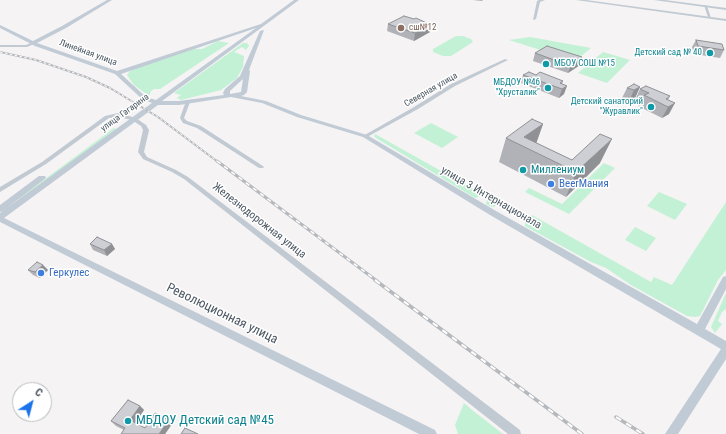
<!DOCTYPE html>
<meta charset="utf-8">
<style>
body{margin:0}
#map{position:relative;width:726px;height:434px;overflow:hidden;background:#f5f3f3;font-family:"Roboto Condensed",sans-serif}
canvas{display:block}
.north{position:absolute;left:12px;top:382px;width:40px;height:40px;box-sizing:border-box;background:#fff;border:1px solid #b7bbc0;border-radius:50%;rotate:36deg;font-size:11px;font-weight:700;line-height:16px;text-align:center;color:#4a5661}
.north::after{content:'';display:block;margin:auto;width:14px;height:18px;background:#1a73e8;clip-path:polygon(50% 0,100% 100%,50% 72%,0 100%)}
</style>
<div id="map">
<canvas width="726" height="434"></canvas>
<div class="north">С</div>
</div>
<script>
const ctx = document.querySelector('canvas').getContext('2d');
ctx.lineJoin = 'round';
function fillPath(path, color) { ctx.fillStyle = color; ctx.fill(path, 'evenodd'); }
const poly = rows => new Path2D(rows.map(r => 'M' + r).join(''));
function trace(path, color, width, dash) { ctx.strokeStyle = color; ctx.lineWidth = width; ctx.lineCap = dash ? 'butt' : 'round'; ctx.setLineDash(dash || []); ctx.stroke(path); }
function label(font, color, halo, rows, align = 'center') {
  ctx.font = font + ' "Roboto Condensed",sans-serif'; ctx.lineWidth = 3; ctx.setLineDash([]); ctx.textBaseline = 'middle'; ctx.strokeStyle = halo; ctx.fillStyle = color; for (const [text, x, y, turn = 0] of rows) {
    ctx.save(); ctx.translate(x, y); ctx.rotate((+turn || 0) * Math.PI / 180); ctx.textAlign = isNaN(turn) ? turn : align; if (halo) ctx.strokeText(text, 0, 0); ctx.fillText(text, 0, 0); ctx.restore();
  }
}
const green = poly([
 [456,36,463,36,471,39,473,42,451,56,443,56,433,52,433,49],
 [530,37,591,48,575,61,509,40],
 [218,41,229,43,160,89,154,89,151,91,149,96,134,85,127,75,130,71,139,67,194,49,202,49],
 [243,43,247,43,249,46,246,50,242,47,234,52,244,56,243,67,237,78,221,90,181,100,177,98,181,95,174,93],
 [603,52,630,60,607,83,578,73],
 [431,123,458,137,442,148,414,133],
 [114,128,116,129,20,200,18,199],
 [375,134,500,204,493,207,489,206,486,204,487,199,480,196,475,198,376,138,374,136],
 [604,163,615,168,569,214,525,192,529,188,562,204],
 [659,192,687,204,675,220,647,206],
 [726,202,726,270,718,280,700,316,695,317,687,316,631,285,606,268,591,262,525,226,525,221,532,215,651,282,654,277,672,285],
 [635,227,656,238,646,251,625,240],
 [726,293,726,309,722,312,718,321,722,324,715,333,711,327],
 [464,403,472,410,503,434,458,434,455,425]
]);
const minor = poly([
 [539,0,545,0,540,2,536,19,533,20,537,1,539,0],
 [704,5,707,6,711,18,708,17,704,5],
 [33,42,34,42,34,44,27,47,0,47,0,45,26,45,33,42],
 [505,59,508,60,455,86,418,109,367,137,365,137,363,136,414,107,451,84,505,59],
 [186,101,188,101,190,102,184,118,187,121,201,126,263,166,264,167,263,168,259,168,197,128,183,123,180,118,186,101]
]);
const tertiary = poly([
 [576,0,586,0,726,19,726,21,576,0],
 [654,0,665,0,726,8,726,10,654,0],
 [118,113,136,118,146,125,149,130,144,152,147,157,176,170,188,177,520,430,521,434,508,434,184,179,172,172,143,159,138,152,143,130,141,126,132,120,118,117,109,118,46,164,0,192,0,187,42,162,105,116,118,113]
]);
const secondary = poly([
 [107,0,112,0,66,28,37,43,117,71,261,24,294,0,299,0,162,101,179,101,224,95,223,93,225,89,240,76,260,31,264,30,249,70,250,71,247,92,244,95,241,96,266,101,301,115,367,135,496,211,697,324,723,277,726,276,726,289,705,329,726,341,726,359,678,434,665,434,721,349,490,215,363,137,297,117,262,103,231,97,179,105,158,105,4,218,435,430,437,434,419,434,0,222,0,213,152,103,142,99,115,74,35,46,0,28,0,25,33,41,62,26,107,0],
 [256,28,156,100,146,97,121,74,256,28],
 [243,79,241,92,230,94,230,91,243,79],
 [39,176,45,176,46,178,3,211,0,212,0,205,39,176]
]);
const railFar2 = poly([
 [0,52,36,60,86,77,110,88,158,117,218,162]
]);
const railFar1 = poly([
 [217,161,377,281]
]);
const rail = poly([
 [375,280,582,434],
 [616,417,643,434]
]);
const wall = poly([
 [473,0,483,0,482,1],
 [388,24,431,25,430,32,414,41,387,31],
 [696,40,724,50,720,58,694,54,692,47],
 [535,53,582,57,580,65,568,73,533,61],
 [523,75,536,75,563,81,562,84,564,94,559,98,521,83],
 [640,87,635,98,629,101,622,98,627,88],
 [640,89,670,96,668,100,669,114,662,118,638,106,640,102,635,100],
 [543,124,536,143,572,160,600,163,566,197,499,162,506,138],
 [90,244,112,244,115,249,107,256,93,250],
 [43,265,48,270,40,278,33,275,28,270],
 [128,400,140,406,144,410,135,423,145,428,155,413,169,420,172,424,165,434,121,434,124,430,116,426,111,421]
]);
const shadedWall = poly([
 [431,25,430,32,414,41,415,33],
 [582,57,580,65,568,73,571,66],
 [567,86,564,94,559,98,562,89],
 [640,87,635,98,629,101,634,90],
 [675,103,669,114,662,118,668,107],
 [543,124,535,147,524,137],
 [612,139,600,163,566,197,576,172],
 [112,244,115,249,107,256,104,250],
 [43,265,48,270,40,278,35,272],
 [140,406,144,410,134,424,130,420],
 [169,420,172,424,165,434,159,434]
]);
const building = poly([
 [404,16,414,19,416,18,431,25,415,33,388,24,404,16],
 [696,40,722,44,724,50,698,46,696,40],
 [547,46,582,57,571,66,535,53,547,46],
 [529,72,536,75,540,72,563,81,560,83,567,86,562,89,523,75,529,72],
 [634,84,640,87,634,90,627,88,634,84],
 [646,86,670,96,666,99,675,103,668,107,644,95,649,93,640,89,646,86],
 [532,119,543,124,524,137,572,160,600,134,612,139,576,172,506,138,532,119],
 [97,237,112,244,104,250,90,244,97,237],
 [37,262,43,265,35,272,28,270,37,262],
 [128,400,140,406,130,420,145,428,155,413,169,420,159,434,121,434,125,428,111,421,128,400],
 [185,428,198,434,181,434,185,428]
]);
const markers = [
 [401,28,4,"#8d6e63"],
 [710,53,4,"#0f9aa8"],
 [546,64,4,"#0f9aa8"],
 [548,88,4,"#0f9aa8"],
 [651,107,4,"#0f9aa8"],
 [523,170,4,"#0f9aa8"],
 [551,184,4,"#3f7fe0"],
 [41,273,4,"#3f7fe0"],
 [128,421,4,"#0f9aa8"]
];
const farEducationnames = [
 ["сш№12",409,28]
];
const farStreetnames = [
 ["Линейная улица",88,53,20],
 ["Северная улица",431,90,-30],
 ["улица Гагарина",125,113,-36]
];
const farCulturenames = [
 ["Детский сад № 40",702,53],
 ["МБОУ СОШ №15",554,64,"left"],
 ["МБДОУ №46",540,83],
 ["\"Хрусталик\"",540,93],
 ["Детский санаторий",643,102],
 ["\"Журавлик\"",643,112]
];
const cultureNames = [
 ["Миллениум",531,170]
];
const shopNames = [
 ["BeerМания",559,184],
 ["Геркулес",49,273]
];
const streetNames = [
 ["улица 3 Интернационала",491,198,30],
 ["Железнодорожная улица",259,221,38]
];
const nearStreetnames = [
 ["Революционная улица",222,314,26]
];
const nearCulturenames = [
 ["МБДОУ Детский сад №45",136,421]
];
fillPath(green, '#c3f1d5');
fillPath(minor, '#c1cad2');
fillPath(tertiary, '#c1cad2');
fillPath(secondary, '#c1cbd6');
trace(railFar2, '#b5b8bd', 2);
trace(railFar1, '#b5b8bd', 3);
trace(rail, '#b5b8bd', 3.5);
trace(railFar2, '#fff', 1, [2.5]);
trace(railFar1, '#fff', 1.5, [4.5]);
trace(rail, '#fff', 2, [6]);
fillPath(wall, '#b0b2b7');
fillPath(shadedWall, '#909195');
fillPath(building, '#cdcfd5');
trace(building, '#909195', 1);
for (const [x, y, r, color] of markers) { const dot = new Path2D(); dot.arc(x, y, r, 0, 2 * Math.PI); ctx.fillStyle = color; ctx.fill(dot); trace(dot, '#fff', 1.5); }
label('9px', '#785e54', '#fff', farEducationnames, 'left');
label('9px', '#4a5661', '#fff', farStreetnames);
label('9px', '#0d838f', '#fff', farCulturenames, 'right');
label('11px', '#0d838f', '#fff', cultureNames, 'left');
label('11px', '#366cbe', '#fff', shopNames, 'left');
label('11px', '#4a5661', '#fff', streetNames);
label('13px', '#4a5661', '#fff', nearStreetnames);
label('13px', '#0d838f', '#fff', nearCulturenames, 'left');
</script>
